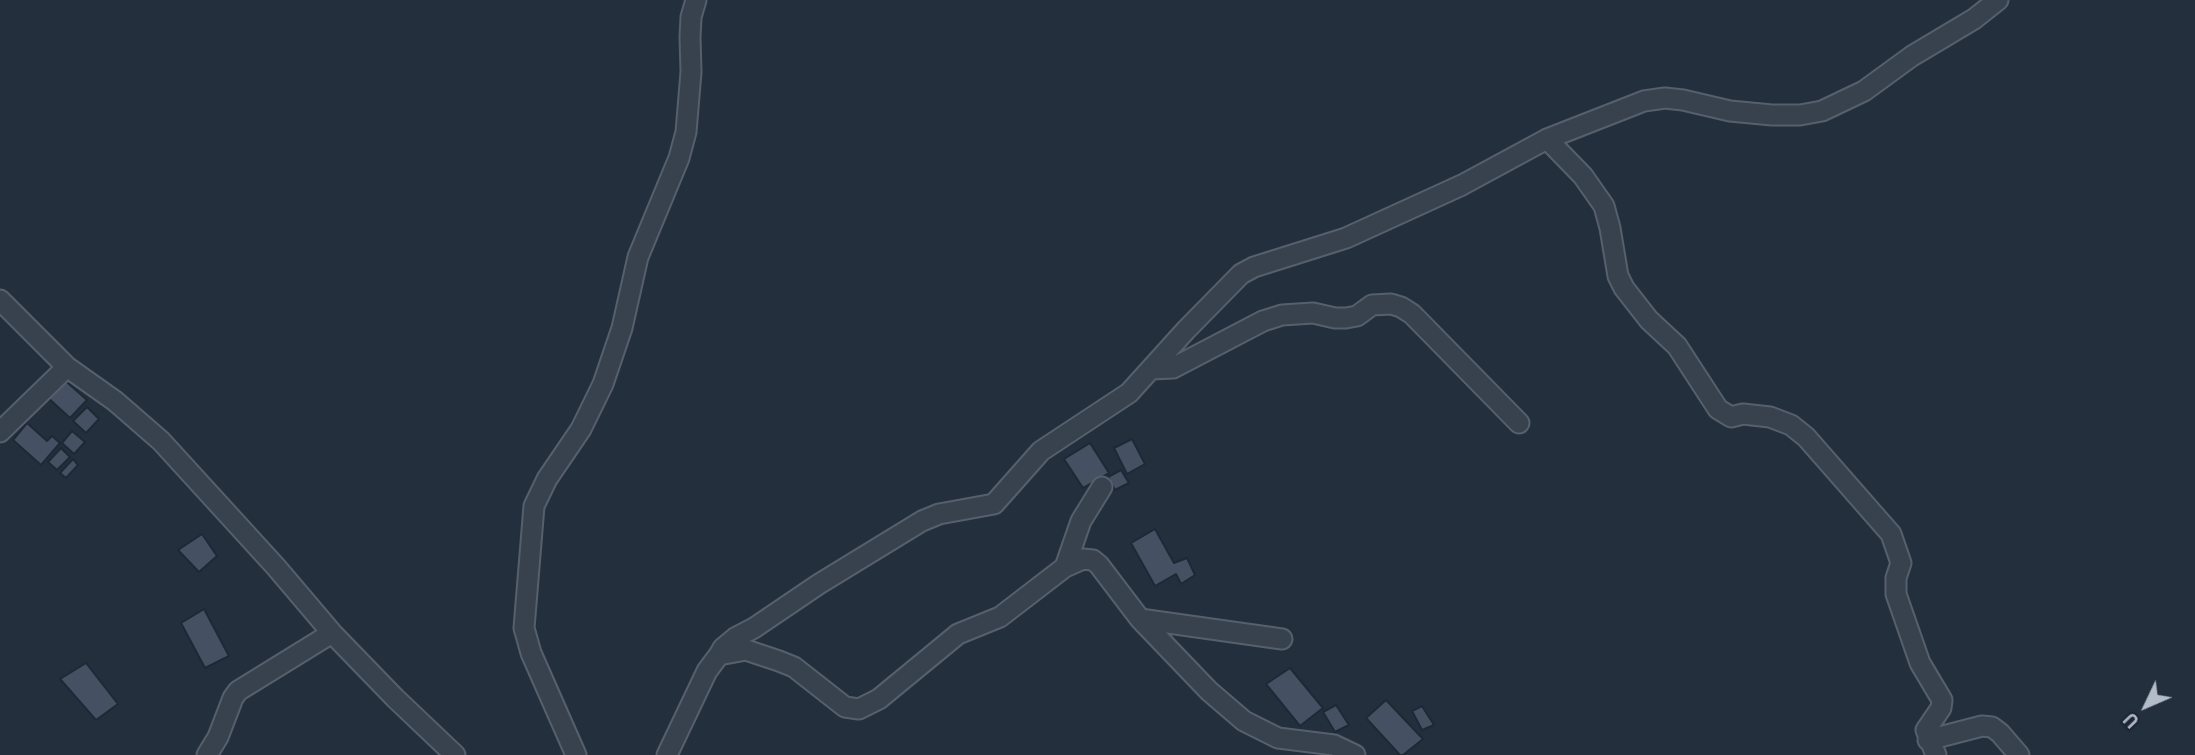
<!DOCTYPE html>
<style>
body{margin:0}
#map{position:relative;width:2195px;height:755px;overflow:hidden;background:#242f3e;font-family:"PT Sans",sans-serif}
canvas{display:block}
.north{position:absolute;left:2111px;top:671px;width:70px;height:70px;-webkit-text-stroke:5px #1d2633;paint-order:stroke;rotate:226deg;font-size:19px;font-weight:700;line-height:28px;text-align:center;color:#b4bcc9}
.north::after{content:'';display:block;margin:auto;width:24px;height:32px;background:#b4bcc9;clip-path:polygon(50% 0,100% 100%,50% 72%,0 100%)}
</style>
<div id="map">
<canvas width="2195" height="755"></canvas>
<div class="north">U</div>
</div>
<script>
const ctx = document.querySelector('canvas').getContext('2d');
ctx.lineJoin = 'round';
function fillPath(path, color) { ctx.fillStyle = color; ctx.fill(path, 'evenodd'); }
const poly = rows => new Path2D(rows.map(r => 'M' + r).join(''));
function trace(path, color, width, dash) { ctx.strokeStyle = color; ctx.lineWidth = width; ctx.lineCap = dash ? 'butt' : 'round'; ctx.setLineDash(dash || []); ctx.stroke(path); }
const building = poly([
 [61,377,87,400,70,418,45,395,61,377],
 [87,407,99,419,86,433,73,421,87,407],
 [27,423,47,441,52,436,60,443,41,465,13,440,27,423],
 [72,431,85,442,74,454,62,443,72,431],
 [1132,439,1145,464,1127,474,1114,448,1132,439],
 [1090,443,1109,473,1083,488,1064,459,1090,443],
 [61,448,70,457,57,470,48,462,61,448],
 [73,459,78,465,66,478,60,473,73,459],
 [1121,470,1129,483,1115,490,1108,477,1121,470],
 [1155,529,1174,563,1187,558,1195,575,1181,584,1176,574,1155,586,1131,543,1155,529],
 [202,534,217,556,199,572,178,550,202,534],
 [204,609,229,656,205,668,181,623,204,609],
 [86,663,118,704,96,720,60,679,86,663],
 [1290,668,1323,708,1300,726,1266,684,1290,668],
 [1386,700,1423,739,1403,755,1400,755,1366,718,1386,700],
 [1336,705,1349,725,1335,732,1323,712,1336,705],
 [1422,706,1434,725,1422,730,1412,711,1422,706]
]);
const minor = poly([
 [1547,139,1583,176,1604,206,1610,228,1618,276,1624,288,1649,320,1677,346,1718,409,1731,417,1743,414,1770,417,1791,425,1806,437,1891,534,1901,563,1896,578,1896,594,1920,663,1942,700,1941,708,1926,730,1936,755],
 [0,300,67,367,115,401,161,441,276,567,332,633,395,698,455,755],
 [1152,369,1173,368,1263,321,1282,315,1313,313,1335,318,1346,318,1357,316,1372,305,1391,304,1401,307,1412,314,1519,423],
 [0,432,67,367],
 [1065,567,1081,521,1102,487],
 [1140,619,1209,691,1244,721,1278,738,1334,745,1355,755],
 [719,655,723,648,735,638,754,628,819,584,922,521,939,514,994,504,1041,451,1129,393,1186,330,1241,274,1254,267,1346,238,1462,185,1547,139,1644,101,1665,98,1683,100,1730,111,1772,115,1800,115,1822,111,1864,91,1912,56,1974,19,1998,0],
 [1928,740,1982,726,1992,727,2000,733,2019,755],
 [207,755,218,737,233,698,238,691,332,633],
 [576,755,531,653,524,628,534,506,547,479,581,429,603,384,622,328,638,257,679,158,686,132,691,72,690,37,691,17,696,0],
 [667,755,707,671,719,655,746,650,779,661,794,667,845,707,859,709,879,699,958,634,1000,617,1065,567,1083,559,1093,560,1099,565,1140,619,1282,639]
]);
fillPath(building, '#455162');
trace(building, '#1f2835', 2);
trace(minor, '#565f6c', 23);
trace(minor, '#38414e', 19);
</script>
